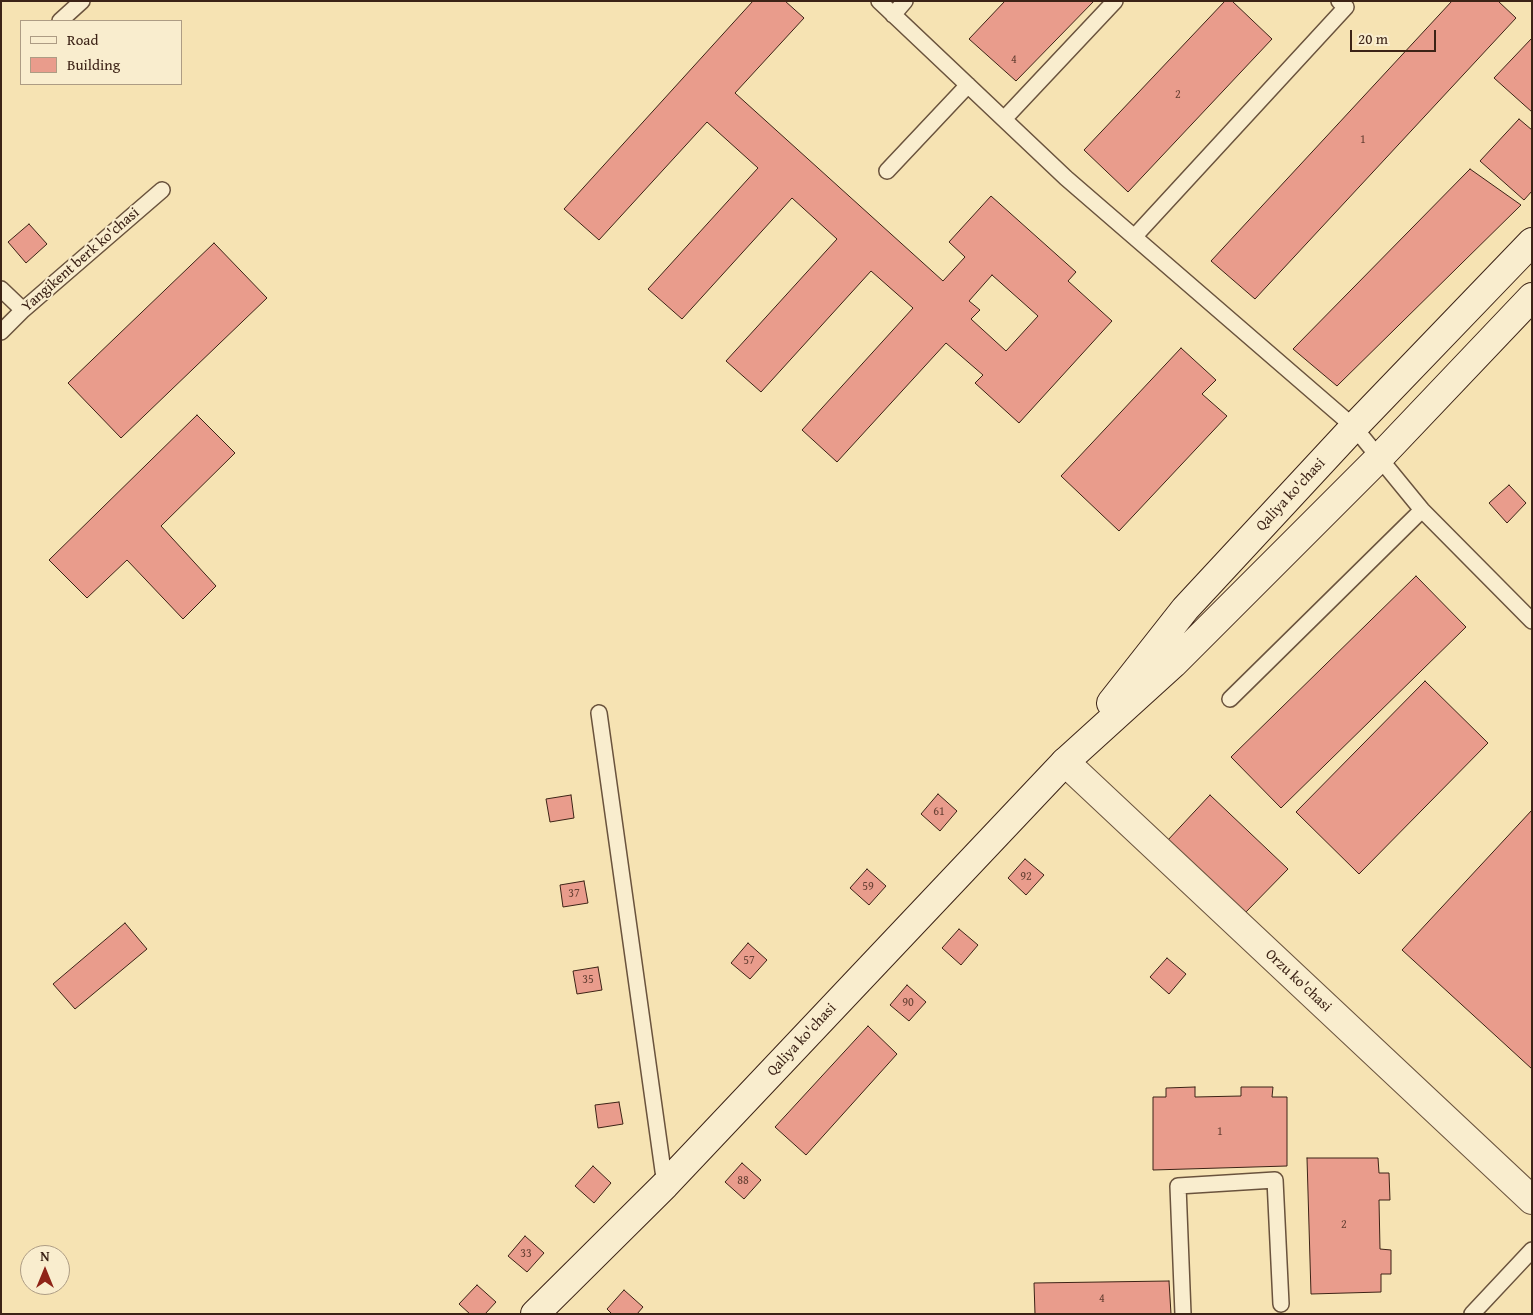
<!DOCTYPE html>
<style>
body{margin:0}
#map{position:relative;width:1533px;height:1315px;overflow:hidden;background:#f6e3b3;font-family:"Gentium Book Plus",serif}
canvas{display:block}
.frame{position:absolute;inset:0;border:2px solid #3c2316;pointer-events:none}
.legend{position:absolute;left:20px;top:20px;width:162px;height:65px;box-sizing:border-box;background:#f9edce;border:1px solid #ad9c84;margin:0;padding:6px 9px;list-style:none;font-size:15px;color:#3c2316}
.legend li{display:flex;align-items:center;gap:10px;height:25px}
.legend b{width:25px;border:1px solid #ad9c84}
.north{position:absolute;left:20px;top:1245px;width:50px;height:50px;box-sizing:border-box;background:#f9edce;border:1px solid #ad9c84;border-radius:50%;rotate:0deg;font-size:14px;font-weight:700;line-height:20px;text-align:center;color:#3c2316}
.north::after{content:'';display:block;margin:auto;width:18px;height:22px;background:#8f2418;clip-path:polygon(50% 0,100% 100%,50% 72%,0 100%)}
.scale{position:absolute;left:1350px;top:30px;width:86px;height:22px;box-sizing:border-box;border:2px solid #3c2316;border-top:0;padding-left:6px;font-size:15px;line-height:18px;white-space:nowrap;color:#3c2316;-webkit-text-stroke:4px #f9edce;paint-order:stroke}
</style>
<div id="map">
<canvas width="1533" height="1315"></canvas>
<div class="frame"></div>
<ul class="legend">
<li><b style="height:6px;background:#f9edce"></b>Road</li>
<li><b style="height:14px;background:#e99c8c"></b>Building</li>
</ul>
<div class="north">N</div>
<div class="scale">20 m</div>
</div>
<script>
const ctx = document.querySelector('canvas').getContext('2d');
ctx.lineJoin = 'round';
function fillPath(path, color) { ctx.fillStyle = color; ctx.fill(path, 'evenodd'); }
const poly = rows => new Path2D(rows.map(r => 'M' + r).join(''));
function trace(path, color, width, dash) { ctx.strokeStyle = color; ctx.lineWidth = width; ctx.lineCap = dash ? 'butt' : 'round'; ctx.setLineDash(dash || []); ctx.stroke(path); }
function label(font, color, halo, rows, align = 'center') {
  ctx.font = font + ' "Gentium Book Plus",serif'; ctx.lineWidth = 4; ctx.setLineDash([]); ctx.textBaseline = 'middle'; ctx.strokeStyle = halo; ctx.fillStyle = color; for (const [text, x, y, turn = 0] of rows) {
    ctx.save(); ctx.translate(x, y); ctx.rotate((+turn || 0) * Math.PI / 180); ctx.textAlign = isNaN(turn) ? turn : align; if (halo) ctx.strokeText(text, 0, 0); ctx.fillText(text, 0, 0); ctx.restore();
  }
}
const building = poly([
 [753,1,785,1,804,18,735,93,943,281,965,257,949,242,991,196,1076,272,1068,281,1112,321,1019,423,975,383,983,375,946,343,837,462,802,430,913,308,871,271,761,392,726,361,837,239,792,198,682,319,648,289,758,168,707,122,599,240,564,209,753,1],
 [992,275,1038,316,1006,351,971,319,980,310,969,301,992,275],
 [1005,1,1094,1,1016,81,969,39,1005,1],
 [1225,1,1232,1,1272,39,1128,192,1084,150,1225,1],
 [1452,1,1498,1,1516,18,1255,299,1211,261,1452,1],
 [1532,38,1532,112,1494,78,1532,38],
 [1519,119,1532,130,1532,191,1524,200,1480,161,1519,119],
 [1470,169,1521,205,1337,386,1293,349,1470,169],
 [29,224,47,244,26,263,8,242,29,224],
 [214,243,267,298,121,438,68,383,214,243],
 [1181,348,1216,380,1202,394,1227,416,1119,531,1061,476,1181,348],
 [197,415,235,453,161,526,216,586,183,619,127,560,87,598,49,560,197,415],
 [1509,485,1526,503,1507,523,1489,503,1509,485],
 [1416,576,1466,627,1281,808,1231,757,1416,576],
 [1425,681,1488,743,1359,874,1296,812,1425,681],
 [938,794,957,811,940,831,921,814,938,794],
 [571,795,574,818,550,822,546,799,571,795],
 [1210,795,1288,869,1244,914,1167,841,1210,795],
 [1532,810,1532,1069,1402,950,1532,810],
 [1025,859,1044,875,1026,895,1008,878,1025,859],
 [867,869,886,886,869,905,850,888,867,869],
 [584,881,588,903,563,907,560,885,584,881],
 [125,923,147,949,75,1009,53,984,125,923],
 [959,929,978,945,961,965,942,948,959,929],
 [748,943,767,960,750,979,731,963,748,943],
 [1167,958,1186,974,1169,994,1150,977,1167,958],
 [598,967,602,990,577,994,573,971,598,967],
 [907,985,926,1002,909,1021,890,1005,907,985],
 [868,1026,897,1054,806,1155,775,1127,868,1026],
 [1195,1087,1195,1097,1241,1096,1241,1087,1273,1087,1272,1097,1287,1097,1287,1166,1153,1170,1153,1097,1166,1097,1166,1088,1195,1087],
 [619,1102,623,1124,598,1128,595,1105,619,1102],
 [1307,1158,1378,1158,1379,1173,1389,1173,1390,1200,1379,1200,1380,1249,1391,1250,1391,1274,1381,1274,1381,1292,1311,1294,1307,1158],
 [742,1163,761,1180,744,1199,725,1182,742,1163],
 [593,1166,611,1183,594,1203,575,1186,593,1166],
 [525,1236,544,1253,527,1272,508,1256,525,1236],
 [1169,1281,1171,1314,1035,1314,1034,1283,1169,1281],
 [477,1285,496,1302,485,1314,470,1314,459,1304,477,1285],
 [624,1290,643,1307,637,1314,612,1314,607,1309,624,1290]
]);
const lane = poly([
 [879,1,1066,178,1354,427,1422,510,1532,621],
 [893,15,905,1],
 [60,21,82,1],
 [1004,119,1115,1],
 [887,171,968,85],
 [1135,236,1346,7,1339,1],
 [1,289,23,310],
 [1,332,23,310,162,190],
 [1230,699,1422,510],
 [599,713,665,1185],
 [1183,1314,1178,1186,1275,1180,1281,1304],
 [1472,1314,1532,1250]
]);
const street = poly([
 [1065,762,1532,1200]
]);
const secondary = poly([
 [1111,703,1185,609,1354,427,1532,242],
 [535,1314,665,1185,1065,762,1173,664,1379,458,1532,297]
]);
const numberNames = [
 ["4",1014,60],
 ["2",1178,95],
 ["1",1363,140],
 ["61",939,812],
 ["92",1026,877],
 ["59",868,887],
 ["37",574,894],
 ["57",749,961],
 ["35",588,980],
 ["90",908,1003],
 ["1",1220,1132],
 ["88",743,1181],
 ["2",1344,1225],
 ["33",526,1254],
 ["4",1102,1299]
];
const streetNames = [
 ["Yangikent berk ko'chasi",81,260,-41],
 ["Qaliya ko'chasi",1291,495,-47],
 ["Orzu ko'chasi",1298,981,43],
 ["Qaliya ko'chasi",802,1040,-47]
];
fillPath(building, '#e99c8c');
trace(building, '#3c2316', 1);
trace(lane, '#6a533d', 18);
trace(street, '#6a533d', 30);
trace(secondary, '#3c2316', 30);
trace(lane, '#f9edce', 15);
trace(street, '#f9edce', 28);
trace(secondary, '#f9edce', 28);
label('12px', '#674134', null, numberNames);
label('15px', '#3c2316', '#f9edce', streetNames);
</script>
